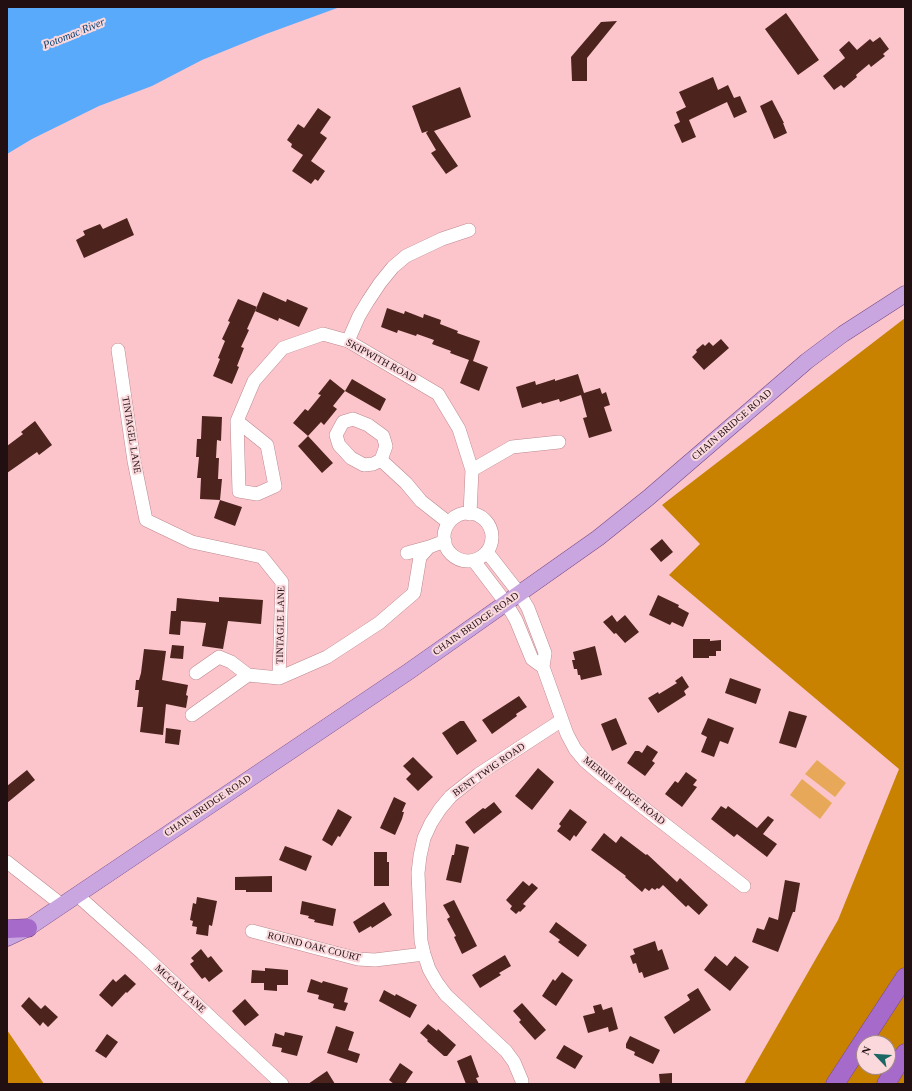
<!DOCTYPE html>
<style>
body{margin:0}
#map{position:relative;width:912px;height:1091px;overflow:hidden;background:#fbc5cb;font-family:"Times New Roman",serif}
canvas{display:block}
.frame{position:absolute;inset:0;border:8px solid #210f11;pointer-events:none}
.north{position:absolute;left:856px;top:1035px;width:40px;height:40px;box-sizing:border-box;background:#fad8dc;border:1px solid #a3888b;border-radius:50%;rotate:295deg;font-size:11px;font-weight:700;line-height:16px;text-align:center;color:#210f11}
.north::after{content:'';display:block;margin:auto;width:14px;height:18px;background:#1b6764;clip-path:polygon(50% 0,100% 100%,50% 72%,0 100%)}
</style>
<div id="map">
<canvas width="912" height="1091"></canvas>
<div class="frame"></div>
<div class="north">N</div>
</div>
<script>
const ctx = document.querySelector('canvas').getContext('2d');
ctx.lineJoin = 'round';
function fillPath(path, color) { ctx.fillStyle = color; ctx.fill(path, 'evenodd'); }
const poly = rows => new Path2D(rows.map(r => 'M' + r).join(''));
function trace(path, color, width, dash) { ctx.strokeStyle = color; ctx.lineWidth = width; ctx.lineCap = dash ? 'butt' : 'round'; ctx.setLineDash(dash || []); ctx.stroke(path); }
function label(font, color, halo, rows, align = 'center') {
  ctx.font = font + ' "Times New Roman",serif'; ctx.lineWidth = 4; ctx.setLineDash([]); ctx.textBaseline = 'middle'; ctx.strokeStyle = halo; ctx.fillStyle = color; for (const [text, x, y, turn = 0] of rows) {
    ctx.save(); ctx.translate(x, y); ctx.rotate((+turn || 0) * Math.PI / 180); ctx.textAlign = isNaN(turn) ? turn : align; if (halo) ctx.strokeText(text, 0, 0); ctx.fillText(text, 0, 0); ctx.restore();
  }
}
const green = poly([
 [817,760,846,783,835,797,805,774],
 [802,779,832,803,820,819,790,795]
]);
const forest = poly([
 [905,318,905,1084,744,1084,838,920,899,769,669,575,700,544,662,505],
 [864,1043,888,1043,888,1067,864,1067],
 [7,1030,44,1084,7,1084]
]);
const water = poly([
 [7,7,340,7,266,34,202,60,152,86,99,106,32,139,7,154]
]);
const building = poly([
 [786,13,819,60,798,75,765,29],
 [617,21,587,58,587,81,572,81,571,57,601,22],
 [880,37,889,49,883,54,885,56,871,67,869,64,856,75,857,77,844,88,841,85,834,90,823,76,845,58,839,50,849,41,857,50,870,39,873,42],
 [713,77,718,90,728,85,734,98,740,96,747,112,734,118,727,102,689,120,696,137,682,143,674,125,680,122,676,112,686,107,679,92],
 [460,87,471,117,434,131,458,166,446,174,431,153,436,150,426,133,428,131,422,133,412,106],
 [772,100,784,123,783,123,787,133,774,139,760,106],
 [318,108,331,117,320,133,327,138,311,161,325,171,318,181,315,179,311,184,292,171,303,155,291,147,292,144,287,140,298,124,304,128],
 [127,218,134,235,84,258,76,240,85,235,83,231,100,224,103,229],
 [263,292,286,302,287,299,308,308,299,327,279,318,278,321,255,311],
 [238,299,257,307,247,329,249,330,241,347,244,348,237,366,239,367,232,384,213,376,220,359,218,358,225,341,222,339,230,322,228,321],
 [387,308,404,314,405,311,423,318,424,314,441,320,440,324,458,331,457,333,480,341,473,361,488,367,479,391,460,383,469,360,450,353,451,351,432,344,434,340,417,334,416,336,398,330,397,333,381,327],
 [721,339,729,348,704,370,692,357,697,352,696,350,703,344,705,346,709,342,713,346],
 [578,374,584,393,600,388,602,394,606,392,610,405,604,407,612,431,589,438,583,418,587,417,581,395,560,402,559,399,542,404,541,402,522,408,516,387,535,381,536,385,555,379,555,381],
 [330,379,345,391,333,406,337,409,324,425,321,422,308,436,293,423,305,409,308,411,321,395,318,394],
 [352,379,386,399,380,411,345,391],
 [202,416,222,417,221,441,217,440,216,458,219,458,218,479,222,479,220,500,200,499,201,478,197,478,199,457,196,457,197,439,201,439],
 [35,421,52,445,39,455,37,452,7,473,7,446,23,434,21,432],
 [308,436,333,463,322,473,298,446],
 [220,500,242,507,235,526,214,518],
 [662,539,673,552,661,562,650,549],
 [658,595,679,605,678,607,689,613,683,627,672,622,670,625,649,615],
 [219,597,263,600,261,624,228,621,223,649,202,646,206,623,181,621,180,635,169,634,171,611,176,611,177,598,219,602],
 [612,615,617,622,625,615,639,632,625,643,616,633,614,634,603,622],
 [693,639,710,639,710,641,721,640,721,651,716,651,716,656,709,656,709,658,693,658],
 [172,645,184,646,183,659,170,658],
 [595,646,602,675,581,680,580,675,578,675,577,669,574,669,572,660,575,660,573,652],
 [144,649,166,651,162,680,188,685,186,695,188,696,186,708,166,704,163,735,140,732,143,707,137,707,139,690,135,690,136,680,139,680,141,673],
 [682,676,689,687,684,691,686,695,658,713,648,698,658,692,659,694,677,683,675,681],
 [730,678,761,689,756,704,725,693],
 [519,696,527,707,516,714,517,716,492,734,482,720],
 [789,711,807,716,796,748,779,743],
 [616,718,627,744,612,751,601,724],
 [708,718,734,728,728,744,720,741,714,757,701,752,707,737,701,734],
 [460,721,464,721,477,741,457,755,442,733],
 [166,728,181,730,179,745,165,743],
 [647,745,658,752,652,761,655,763,645,776,627,763,635,751,639,751,642,753],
 [413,757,433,777,418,791,406,779,411,774,403,766],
 [538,768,554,782,532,810,515,796],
 [27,770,35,780,7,803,7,786],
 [686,772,697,780,693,785,697,787,682,807,665,794,675,781,678,783],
 [394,797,406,803,402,812,404,812,402,819,395,835,380,828],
 [494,802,502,812,474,834,465,822,483,808,485,809],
 [721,806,726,809,728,806,757,828,768,816,774,820,763,834,777,844,767,857,737,834,734,837,711,819],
 [338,809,352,817,340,837,338,836,332,846,322,840],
 [570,809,587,822,576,837,574,835,570,841,557,831,561,826,559,824],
 [604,833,616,843,621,836,646,855,647,854,677,882,680,878,708,905,699,915,688,905,686,907,663,885,659,889,657,888,655,890,652,888,649,891,645,888,642,892,625,877,626,876,591,850],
 [456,844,469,847,461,883,446,880,452,855,454,855],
 [285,846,312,856,306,871,279,860],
 [374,852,387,852,387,862,389,862,389,886,374,886],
 [272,876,272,892,246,892,246,890,235,890,235,877],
 [785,880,800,883,795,912,793,912,778,952,752,942,757,928,764,930,769,917,778,920],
 [523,881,529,886,532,883,538,888,523,904,526,906,520,912,519,911,516,914,510,909,512,906,506,900],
 [197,897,217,901,212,926,209,925,208,936,196,934,197,927,192,926,193,921,190,920,193,903,196,904],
 [454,900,477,946,462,954,454,937,456,936,447,919,450,917,443,905],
 [302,901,336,909,333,926,314,922,315,920,308,918,309,916,300,914],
 [384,902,392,915,372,928,371,926,359,933,353,922],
 [556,922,587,945,578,957,558,942,560,940,549,932],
 [655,941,658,951,662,949,669,969,644,978,642,972,639,973,636,963,633,964,630,956,635,954,633,949],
 [201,949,208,958,211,956,223,971,209,982,205,977,202,979,190,964,194,961,191,958],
 [505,955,511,966,499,973,501,975,480,988,472,975],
 [715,956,727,966,735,956,749,967,730,991,704,970],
 [265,968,288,970,288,985,277,985,277,991,264,990,264,983,251,983,252,970,265,971],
 [562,972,573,980,556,1006,542,996,553,979,555,981],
 [125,974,136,984,127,993,126,992,112,1007,99,995,113,979,116,982],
 [311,979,322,983,323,981,348,988,344,1002,348,1003,345,1011,333,1008,334,1004,318,999,319,995,307,992],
 [698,988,711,1010,674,1034,664,1017,690,1000,687,995],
 [384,990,395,996,396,994,417,1005,410,1018,379,1001],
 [29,997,41,1009,45,1005,58,1017,48,1027,43,1022,40,1026,21,1006],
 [245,999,259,1015,245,1026,232,1011],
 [522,1003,546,1030,535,1040,519,1022,521,1020,513,1011],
 [601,1004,603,1010,612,1007,618,1029,609,1032,608,1027,588,1033,583,1016,595,1013,593,1006],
 [428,1024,437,1031,438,1029,456,1045,447,1056,444,1056,427,1041,428,1040,420,1033],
 [336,1026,354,1032,348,1050,360,1054,357,1063,327,1053],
 [285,1032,303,1036,297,1056,281,1052,282,1048,272,1046,275,1033,284,1036],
 [107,1034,118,1042,106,1058,95,1051],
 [630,1036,660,1050,653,1064,634,1055,635,1052,626,1048,626,1044],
 [564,1045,583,1056,575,1069,556,1058],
 [471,1055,479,1077,476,1078,479,1084,466,1084,457,1061],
 [400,1063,413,1072,405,1084,394,1084,389,1080],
 [327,1071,335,1084,308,1084],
 [672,1073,672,1084,660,1084,659,1074]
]);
const minor = poly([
 [348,341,359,316,368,301,380,283,393,267,406,256,442,239,469,230],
 [118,350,134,461,146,520,192,542,262,557,282,582,279,678],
 [237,421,254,381,283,348,323,334,348,341,438,394,459,429,472,470,470,514],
 [237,421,267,445,275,486,257,494,239,491,237,421],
 [381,460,373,464,364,465,351,458,339,445,336,435,343,422,353,419,368,425,383,436,386,446,381,460,406,483,421,501,449,523],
 [472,470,512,447,559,442],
 '444 537a24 24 0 1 1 48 0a24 24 0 1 1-48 0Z',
 [487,552,519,593,528,608,545,653,543,667,567,734,575,749,585,761,599,773,744,886],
 [407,553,429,547],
 [474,561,506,603,516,620,532,659,543,667],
 [196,673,219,657,231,662,248,675],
 [192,715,248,675,279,678,327,657,379,623,414,593,420,557,429,547,445,541],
 [7,862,62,905],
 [77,895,142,953,282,1084],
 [252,931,358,959,375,960,424,954],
 [522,1081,514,1062,506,1051,446,995,437,983,429,969,424,954,421,941,418,873,420,856,424,838,431,823,440,809,451,796,479,774,562,720]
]);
const major = poly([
 [7,938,28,928,408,672,598,538,648,498,807,361,843,334,905,294]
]);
const highway = poly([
 [7,929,28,928],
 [835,1084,905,977],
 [886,1084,905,1053]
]);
const streetNames = [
 ["SKIPWITH ROAD",381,361,29],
 ["CHAIN BRIDGE ROAD",732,425,-41],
 ["TINTAGEL LANE",131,435,81],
 ["CHAIN BRIDGE ROAD",476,624,-35],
 ["TINTAGLE LANE",281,625,-89],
 ["BENT TWIG ROAD",489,770,-35],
 ["MERRIE RIDGE ROAD",624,791,39],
 ["CHAIN BRIDGE ROAD",208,806,-34],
 ["ROUND OAK COURT",314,947,14],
 ["MCCAY LANE",180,989,43]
];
const waterNames = [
 ["Potomac River",74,34,-22]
];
fillPath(green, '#e7a959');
fillPath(forest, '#c98200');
fillPath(water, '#5aaafc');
fillPath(building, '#4c241d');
trace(minor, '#bc898f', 14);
trace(major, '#774a89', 17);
trace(highway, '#774a89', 19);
trace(minor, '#fff', 13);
trace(major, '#c9a6df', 16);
trace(highway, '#a56aca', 18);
label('10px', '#210f11', '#fad8dc', streetNames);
label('italic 11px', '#074276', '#fad8dc', waterNames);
</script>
